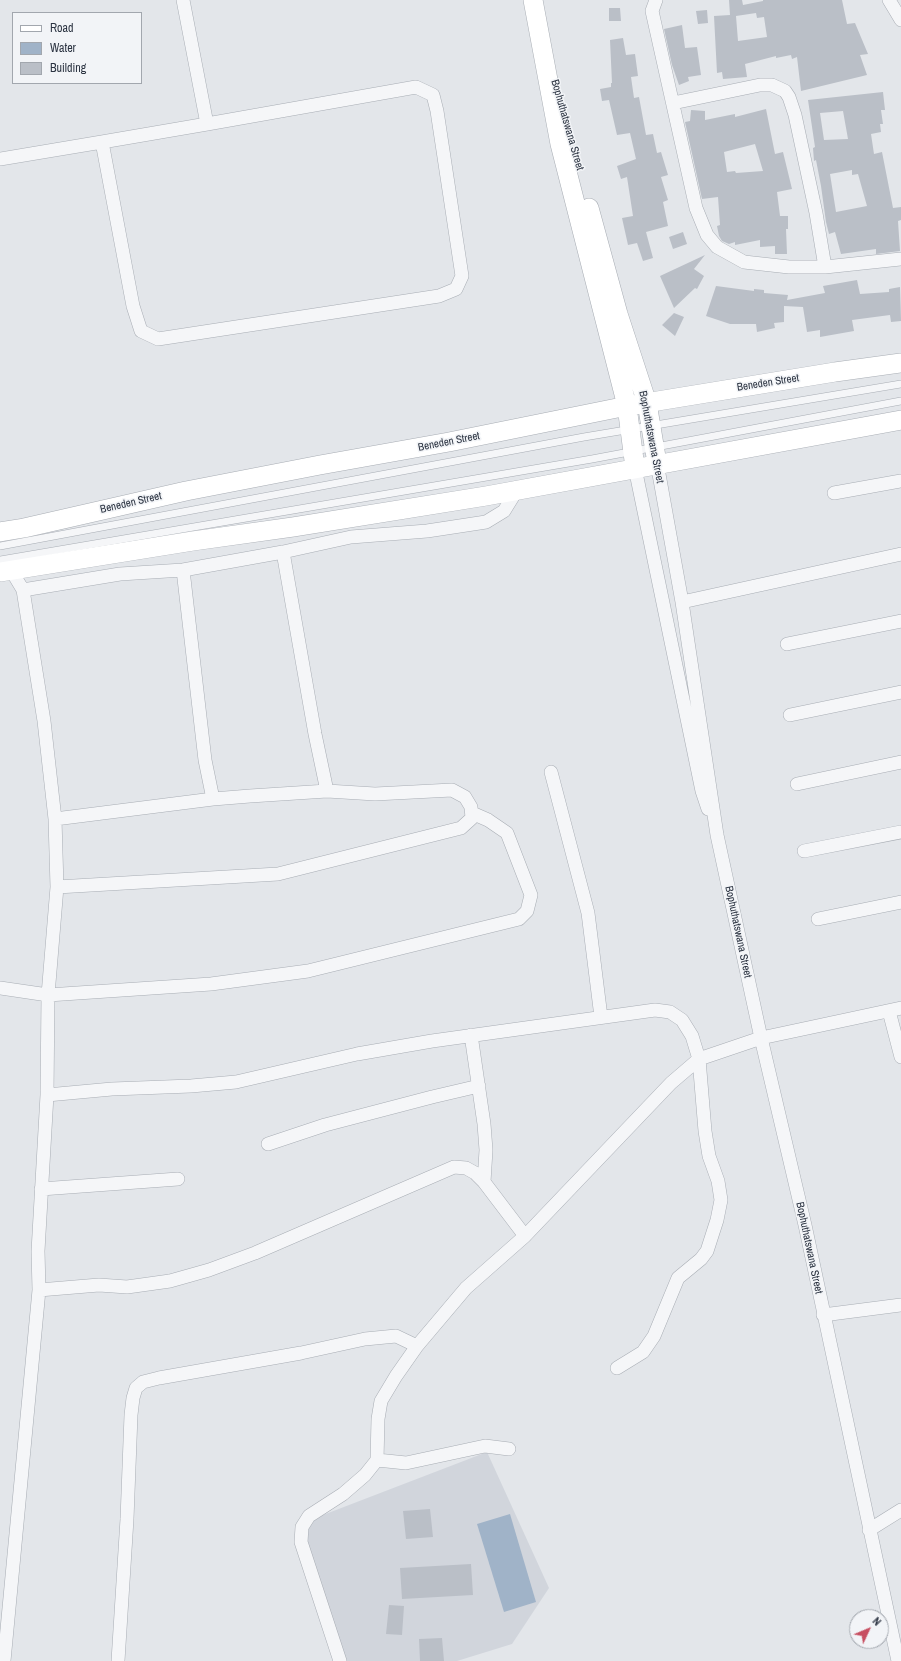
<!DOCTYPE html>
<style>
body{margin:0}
#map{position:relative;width:901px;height:1661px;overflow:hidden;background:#e3e6ea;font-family:"Archivo Narrow",sans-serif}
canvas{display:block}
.legend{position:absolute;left:12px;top:12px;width:130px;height:72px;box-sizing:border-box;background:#f2f4f7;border:1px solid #a2a7ae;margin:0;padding:5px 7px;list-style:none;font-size:12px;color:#2b3341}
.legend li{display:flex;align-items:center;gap:8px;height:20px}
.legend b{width:20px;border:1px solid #a2a7ae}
.north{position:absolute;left:849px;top:1609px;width:40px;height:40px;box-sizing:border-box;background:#f2f4f7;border:1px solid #a2a7ae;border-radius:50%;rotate:46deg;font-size:11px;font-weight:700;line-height:16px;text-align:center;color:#2b3341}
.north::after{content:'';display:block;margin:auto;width:14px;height:18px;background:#c74f61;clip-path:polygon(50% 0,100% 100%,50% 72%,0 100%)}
</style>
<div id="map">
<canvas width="901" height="1661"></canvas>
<ul class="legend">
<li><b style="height:5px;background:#fff"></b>Road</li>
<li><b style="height:11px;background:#a0b3c8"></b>Water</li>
<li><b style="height:11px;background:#babfc7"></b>Building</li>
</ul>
<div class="north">N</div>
</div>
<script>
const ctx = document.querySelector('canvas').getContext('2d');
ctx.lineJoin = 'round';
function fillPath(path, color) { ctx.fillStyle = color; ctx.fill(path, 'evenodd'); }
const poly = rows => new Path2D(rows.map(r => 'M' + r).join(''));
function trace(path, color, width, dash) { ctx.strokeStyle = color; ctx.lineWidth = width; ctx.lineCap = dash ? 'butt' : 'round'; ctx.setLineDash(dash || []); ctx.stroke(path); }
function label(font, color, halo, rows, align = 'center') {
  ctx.font = font + ' "Archivo Narrow",sans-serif'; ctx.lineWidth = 3; ctx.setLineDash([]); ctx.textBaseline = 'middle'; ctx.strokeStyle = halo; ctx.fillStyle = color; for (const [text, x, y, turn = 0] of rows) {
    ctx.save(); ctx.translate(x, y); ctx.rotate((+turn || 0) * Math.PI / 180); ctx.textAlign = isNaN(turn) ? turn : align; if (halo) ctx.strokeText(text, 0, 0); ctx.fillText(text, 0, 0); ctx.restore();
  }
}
const built = poly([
 [487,1452,549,1588,512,1644,457,1661,343,1661,297,1525]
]);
const water = poly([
 [510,1514,536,1602,504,1612,477,1524]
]);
const building = poly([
 [729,0,742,0,743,5,763,1,763,0,842,0,847,24,855,23,868,54,860,55,867,75,801,91,797,57,792,59,791,55,776,58,776,56,745,64,747,77,723,79,722,72,717,73,714,16,730,15],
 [756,13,757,18,764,17,767,37,738,41,736,16],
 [609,8,620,8,621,21,609,21],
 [707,10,708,23,698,24,696,11],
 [682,25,685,48,697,47,701,75,688,77,689,81,679,85,672,65,664,29],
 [623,38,626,55,635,54,638,76,631,77,634,98,639,97,646,135,653,134,657,153,661,152,668,175,661,177,668,200,663,202,668,226,646,232,653,258,643,261,637,243,628,245,622,218,633,216,627,177,621,179,617,166,636,159,630,133,617,135,609,100,602,101,600,89,611,87,611,83,612,83,610,40],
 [883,92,885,110,881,110,883,124,880,124,881,132,871,134,874,154,882,152,893,208,901,207,901,220,898,221,900,251,876,254,876,249,841,254,835,232,829,234,826,222,821,186,816,160,814,161,813,148,815,147,808,100],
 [843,111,848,139,824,140,820,113],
 [852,170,852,175,858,174,867,206,836,212,830,174],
 [766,109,775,154,783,152,792,189,777,192,780,216,788,216,788,229,786,229,787,254,775,254,775,246,760,247,760,240,735,245,735,242,729,244,722,241,719,236,717,226,720,225,718,197,702,199,685,122,690,121,691,110,705,111,705,120,735,114,735,117],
 [755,144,763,171,736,173,735,171,727,172,724,152],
 [683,232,687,244,673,249,669,237],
 [705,255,694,269,704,276,697,289,695,288,674,308,660,276],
 [857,280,860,294,889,292,889,289,900,287,901,321,891,322,890,315,852,320,854,331,820,337,820,330,807,332,803,307,784,306,784,322,774,323,775,328,757,332,756,324,730,324,706,316,716,286,754,291,754,289,764,290,764,293,788,295,787,300,825,293,823,286],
 [674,313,684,317,675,336,662,325],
 [430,1509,433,1537,406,1539,403,1511],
 [471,1564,473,1595,402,1599,400,1568],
 [389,1605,404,1606,402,1635,386,1634],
 [442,1638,444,1661,420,1661,419,1639]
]);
const lane = poly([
 [0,546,584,437,901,384],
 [0,560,592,459,901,401]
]);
const street = poly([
 [183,0,207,124],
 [656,0,652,11,696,208,707,235,717,247,744,262,789,267,825,267,901,259],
 [889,0,901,20],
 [673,103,760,85,772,85,785,91,789,97,795,115,816,213,825,267],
 [0,159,102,142,207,124,416,87,433,95,437,111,462,276,456,289,439,296,158,339,141,331,133,306,102,142],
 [657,463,682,602,717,835,761,1038,805,1225,898,1661],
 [635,468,702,791,708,809],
 [834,493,901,481],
 [283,552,315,734,327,791],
 [183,570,205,760,213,799],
 [23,590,120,574,183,570,283,552,351,537,427,531,486,522,504,511,517,490],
 [682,602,901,554],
 [787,644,901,621],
 [790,715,901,692],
 [551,772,588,913,601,1017],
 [797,784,901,762],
 [55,819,213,799,250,796,327,791,375,794,452,790,465,797,471,807,472,818,461,828,278,874,57,887],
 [804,851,901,832],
 [818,919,901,902],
 [0,988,48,995,211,984,308,971,519,919,527,911,531,895,507,833,488,820,472,813],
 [889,1011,901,1057],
 [471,1035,484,1124,486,1150,484,1182],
 [47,1095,112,1089,191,1086,236,1082,357,1054,432,1041,655,1010,670,1012,682,1020,692,1036,699,1059,705,1131,709,1156,718,1181,721,1200,717,1220,707,1251,701,1259,678,1278,654,1336,643,1352,617,1368],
 [268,1144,325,1125,432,1097,479,1086],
 [41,1189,178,1179],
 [39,1290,99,1285,127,1287,170,1281,209,1270,255,1253,454,1167,466,1168,475,1173,484,1182,525,1236],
 [823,1315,901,1305],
 [377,1460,406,1463,485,1446,509,1449],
 [869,1530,901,1510],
 [4,1661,39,1290,38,1251,47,1095,48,995,57,887,55,819,44,721,23,590,11,570],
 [118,1661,127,1519,131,1415,133,1398,136,1388,143,1382,159,1378,301,1353,365,1339,396,1336,417,1346],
 [340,1661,301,1542,302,1527,309,1516,343,1494,365,1475,377,1460,378,1419,381,1401,396,1376,417,1346,466,1288,525,1236,671,1083,699,1059,761,1038,901,1008]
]);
const secondary = poly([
 [533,0,560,144,627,406,635,468],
 [589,208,618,314,647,403,657,463],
 [0,532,24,528,186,491,320,465,449,442,627,406,835,372,901,363],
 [0,572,193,541,293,527,486,496,901,420]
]);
const streetNames = [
 ["Bophuthatswana Street",567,125,74],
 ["Beneden Street",768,383,-9],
 ["Bophuthatswana Street",651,437,79],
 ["Beneden Street",449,442,-11],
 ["Beneden Street",131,503,-13],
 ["Bophuthatswana Street",738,932,78],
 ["Bophuthatswana Street",809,1248,78]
];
fillPath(built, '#d1d5dc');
fillPath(water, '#a0b3c8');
fillPath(building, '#babfc7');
trace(lane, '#a8adb4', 8);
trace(street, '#a8adb4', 14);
trace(secondary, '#a8adb4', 20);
trace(lane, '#f5f6f8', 7);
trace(street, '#f5f6f8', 13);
trace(secondary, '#fff', 19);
label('11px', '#2b3341', '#f2f4f7', streetNames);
</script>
